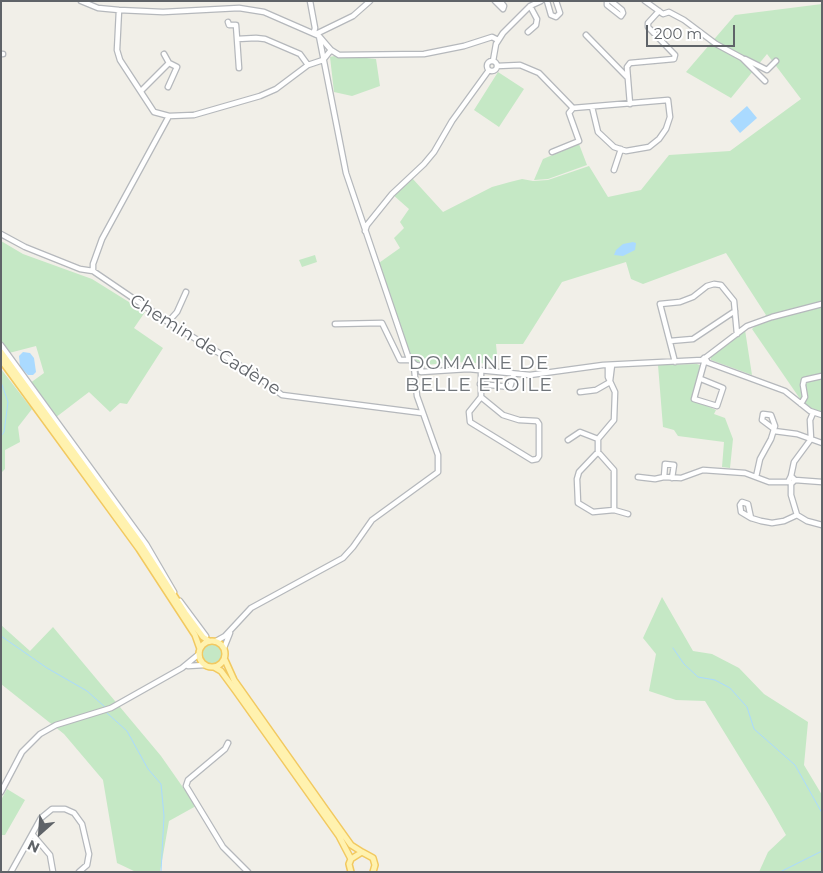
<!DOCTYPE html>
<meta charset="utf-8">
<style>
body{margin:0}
#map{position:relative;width:823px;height:873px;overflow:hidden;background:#f1efe8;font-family:Montserrat,sans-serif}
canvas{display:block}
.frame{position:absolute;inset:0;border:2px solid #5f6368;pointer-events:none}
.north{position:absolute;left:15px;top:808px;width:50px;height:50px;-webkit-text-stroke:4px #fff;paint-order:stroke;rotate:206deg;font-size:14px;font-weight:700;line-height:20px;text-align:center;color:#5f6368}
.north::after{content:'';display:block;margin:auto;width:18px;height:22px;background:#5f6368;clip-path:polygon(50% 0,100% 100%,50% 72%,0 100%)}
.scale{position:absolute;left:646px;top:25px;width:89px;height:22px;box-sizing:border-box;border:2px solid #5f6368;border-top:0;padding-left:6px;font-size:15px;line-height:18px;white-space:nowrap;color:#5f6368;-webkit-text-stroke:4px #fff;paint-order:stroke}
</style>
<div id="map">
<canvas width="823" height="873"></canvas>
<div class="frame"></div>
<div class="north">N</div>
<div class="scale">200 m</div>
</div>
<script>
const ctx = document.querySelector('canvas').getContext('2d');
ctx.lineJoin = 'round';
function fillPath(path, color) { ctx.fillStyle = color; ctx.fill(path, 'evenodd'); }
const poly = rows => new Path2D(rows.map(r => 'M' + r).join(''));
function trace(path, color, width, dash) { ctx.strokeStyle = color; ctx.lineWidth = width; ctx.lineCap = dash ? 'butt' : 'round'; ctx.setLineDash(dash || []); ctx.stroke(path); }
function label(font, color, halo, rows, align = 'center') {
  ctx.font = font + ' Montserrat,sans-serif'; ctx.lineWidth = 4; ctx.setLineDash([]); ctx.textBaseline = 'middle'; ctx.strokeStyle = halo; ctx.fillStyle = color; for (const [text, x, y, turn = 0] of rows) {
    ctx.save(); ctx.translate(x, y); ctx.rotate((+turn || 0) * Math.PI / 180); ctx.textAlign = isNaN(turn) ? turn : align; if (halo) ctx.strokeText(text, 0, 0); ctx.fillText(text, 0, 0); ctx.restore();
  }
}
const green = poly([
 [822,4,822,415,807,409,752,329,766,315,726,253,643,284,631,279,626,262,562,282,523,344,496,344,498,364,452,362,426,365,422,370,412,362,376,265,400,248,394,238,404,228,400,222,409,209,392,194,412,178,443,212,492,187,510,182,522,179,533,181,548,180,589,166,608,197,641,190,669,155,730,151,801,99,767,54,731,98,686,72,735,15],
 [339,55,376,59,380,86,352,96,334,92,330,57],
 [498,72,524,89,499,127,474,110],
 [579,144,587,165,548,179,534,180,543,159],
 [1,241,23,254,92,279,145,312,134,328,163,348,127,404,120,403,110,412,89,392,51,421,26,386,44,373,36,346,9,353,1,342],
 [315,255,317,262,302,267,299,260],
 [745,330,752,375,711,360,710,355],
 [697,364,702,366,700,375,692,399,716,410,714,414,725,418,733,439,730,468,722,467,724,442,678,436,674,430,663,427,658,365],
 [1,369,32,409,18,427,20,442,5,450,5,469,1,473],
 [662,597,693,651,712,654,739,668,764,694,808,722,804,765,822,795,822,872,759,872,768,852,786,835,769,805,705,701,676,700,649,691,656,654,643,638],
 [1,625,30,651,53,627,161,756,196,806,169,821,160,872,136,872,117,863,103,780,64,734,1,684],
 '201 654a11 11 0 1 1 22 0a11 11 0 1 1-22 0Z',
 [7,789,25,800,5,835,1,835,1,800]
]);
const water = poly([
 [747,106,757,118,740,133,730,121],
 [633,242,636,243,635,250,623,256,614,255,616,250,623,244],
 [23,352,30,353,34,358,36,372,33,375,28,375,20,367,19,356]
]);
const stream = poly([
 [1,382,8,402,4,432,1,436],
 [1,636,47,668,87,691,105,707],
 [673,648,684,664,698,677,715,680,730,688,747,707,754,729,795,765,822,813],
 [107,713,127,731,148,769,161,784,164,816,161,872],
 [780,872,822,851]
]);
const minor = poly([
 [81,1,98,8,119,10,163,12,239,8,264,12,319,36,331,50,323,60],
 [310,1,315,28,314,32],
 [495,1,503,9,504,6,500,1],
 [547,1,551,15,556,17,560,13,556,1],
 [607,1,607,5,621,16,623,13,622,10,611,1],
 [645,1,663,14,669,12,684,20,716,44,742,58,765,81],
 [119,10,117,50,120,60,154,112,169,116,194,115,260,96,276,89,308,65,323,60],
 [228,22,229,25,236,25,237,39],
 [528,32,536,25,537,19,530,6],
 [316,34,353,16,370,1],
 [586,35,627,77],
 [319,36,346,173,409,359,416,365,421,366,421,372],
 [331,50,339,55,424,54,464,46,492,37,498,40],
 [1,54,3,54],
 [164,54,169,63],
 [745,59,767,70,776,61],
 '487 66a5 5 0 1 1 10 0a5 5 0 1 1-10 0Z',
 [493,61,496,44,503,33,530,6,541,1],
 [497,66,520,65,539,73,573,108,569,113,579,141,552,152],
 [239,68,237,39,256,38,265,39,300,54,308,65],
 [141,91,169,63,177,67,168,87],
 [630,104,627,67,630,63,674,59,675,55,648,27,648,23,659,11],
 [573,108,668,100,670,117,666,129,659,139,649,147,626,151,614,147,598,132,592,107],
 [614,170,621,149],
 [365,231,367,225,392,194,424,164,434,152,452,121,489,70],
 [1,234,25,247,80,269,93,271,168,322,257,376,282,395,422,413],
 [93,271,93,264,102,239,169,116],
 [168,322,177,312,186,292],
 [335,324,382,323,400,360,411,360],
 [670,341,693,339,735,311],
 [1,345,146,544,174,592],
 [705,358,747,326,772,317,822,304],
 [675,362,660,304,680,302,693,297,707,286,714,284,721,285,734,301,737,334],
 [706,362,785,391,810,411,822,415],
 [421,372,468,369,530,375,603,365,702,360,704,358,707,361],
 [701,379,723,388,717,406,694,399,704,363],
 [610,381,612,365],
 [480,384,510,387,514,374],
 [580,392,596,390,610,382],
 [481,397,503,415,519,420,537,421,539,424,539,456,537,459,532,460,470,422,469,412,481,397,481,370],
 [801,404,805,397,803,385,804,380,822,376],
 [774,431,797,434,822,443],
 [568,440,580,432,598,439],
 [598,452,614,470,614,510,593,512,578,503,577,479,579,472,598,452,598,439,614,420,615,392,608,377,608,365],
 [791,476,795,480,791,484,791,495,797,515,807,521,822,525],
 [638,477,655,479,664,477,681,478,703,470,745,473,769,482,788,482],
 [664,477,665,464,674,465,672,478],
 [756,477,760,459,771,439,775,426,771,415,763,414,762,420,774,429],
 [795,480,822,482],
 [788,482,791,476,794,462,811,439,810,420,813,413],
 [614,510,628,514],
 [751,518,741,512,740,505,742,502,748,504,751,518,761,521,772,523,784,521,797,515],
 [180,601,206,636],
 [216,641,225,636,251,608,343,558,353,547,372,520,438,472,438,455,417,396,414,367,411,360],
 [224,648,230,633],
 [188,666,205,665],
 [228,743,225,749,188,780,186,786,223,847,248,872],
 [1,792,22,752,40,734,56,725,111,708,182,668,199,654],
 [33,835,50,855,53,872],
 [11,872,41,818,52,809,65,809,74,813,82,824,89,854,87,865,79,872]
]);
const major = poly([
 [1,352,141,544,186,614,203,637,209,641],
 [1,360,139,549,195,635,200,649],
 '199 654a13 13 0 1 1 26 0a13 13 0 1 1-26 0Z',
 [225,660,234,680,326,810,351,845,362,852],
 [214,667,221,671,235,690,339,836,351,859],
 [351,872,349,864,351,859,362,852,373,858,375,865,373,872]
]);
const streetNames = [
 ["Chemin de Cadène",205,345,32]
];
const neighbourhoodNames = [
 ["DOMAINE DE",479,363],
 ["BELLE ETOILE",479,385]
];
fillPath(green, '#c5e8c5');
fillPath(water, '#aadaff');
trace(stream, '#aadaff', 1);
trace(minor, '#b5b8bc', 7);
trace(major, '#f2c960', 8);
trace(minor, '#fff', 4.5);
trace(major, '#fff2af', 5);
label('18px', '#5f6368', '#fff', streetNames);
ctx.letterSpacing = '1px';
label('19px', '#70757a', '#fff', neighbourhoodNames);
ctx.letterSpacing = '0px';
</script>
